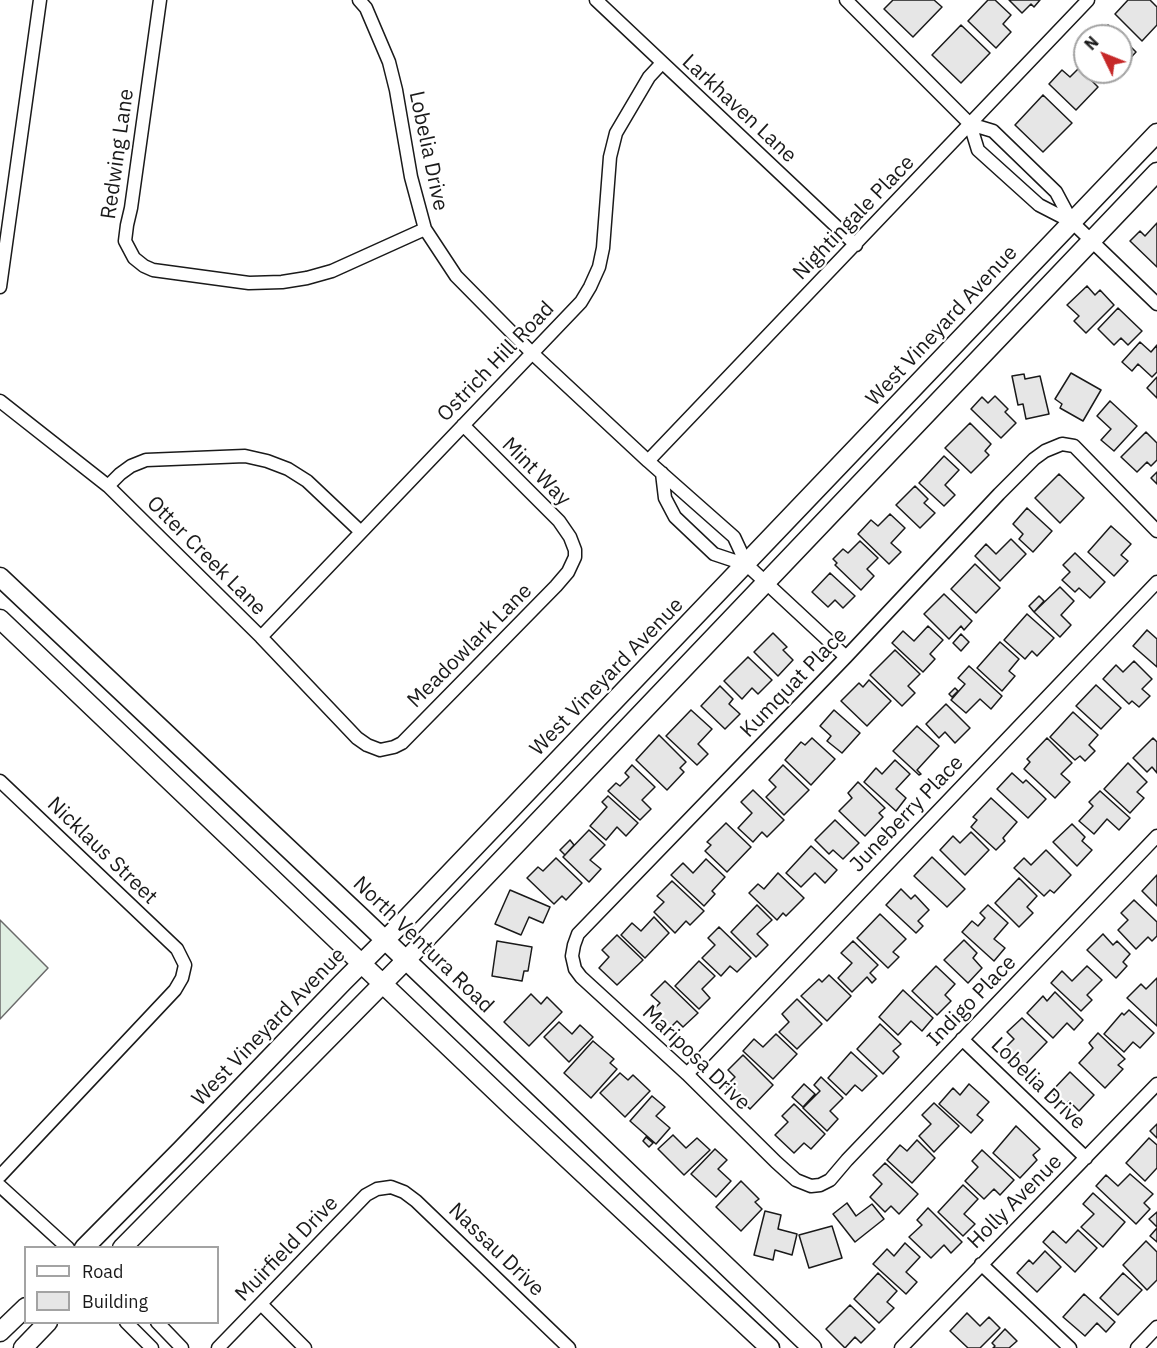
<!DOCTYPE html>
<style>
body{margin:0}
#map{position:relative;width:1157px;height:1348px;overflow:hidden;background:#fff;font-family:"IBM Plex Sans",sans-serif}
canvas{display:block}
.legend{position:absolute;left:24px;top:1246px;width:195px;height:78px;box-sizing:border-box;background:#fff;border:2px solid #a3a3a3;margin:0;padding:8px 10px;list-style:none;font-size:18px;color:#1a1a1a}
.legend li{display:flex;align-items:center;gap:12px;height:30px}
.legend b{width:30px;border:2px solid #a3a3a3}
.north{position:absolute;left:1073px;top:24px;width:60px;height:60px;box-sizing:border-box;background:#fff;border:2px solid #a3a3a3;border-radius:50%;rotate:313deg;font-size:16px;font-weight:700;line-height:24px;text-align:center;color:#1a1a1a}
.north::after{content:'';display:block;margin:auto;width:21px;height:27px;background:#c62828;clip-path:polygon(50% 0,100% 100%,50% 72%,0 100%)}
</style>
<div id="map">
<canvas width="1157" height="1348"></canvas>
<ul class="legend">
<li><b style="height:8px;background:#fff"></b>Road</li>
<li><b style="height:16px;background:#e6e6e6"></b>Building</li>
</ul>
<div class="north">N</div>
</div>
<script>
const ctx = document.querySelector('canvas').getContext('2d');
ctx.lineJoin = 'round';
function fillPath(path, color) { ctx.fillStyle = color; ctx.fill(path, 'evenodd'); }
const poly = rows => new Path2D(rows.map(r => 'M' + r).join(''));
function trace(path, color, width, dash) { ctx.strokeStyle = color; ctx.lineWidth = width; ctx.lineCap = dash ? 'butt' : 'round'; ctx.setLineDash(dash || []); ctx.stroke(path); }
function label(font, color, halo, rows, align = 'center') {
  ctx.font = font + ' "IBM Plex Sans",sans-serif'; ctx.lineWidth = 4.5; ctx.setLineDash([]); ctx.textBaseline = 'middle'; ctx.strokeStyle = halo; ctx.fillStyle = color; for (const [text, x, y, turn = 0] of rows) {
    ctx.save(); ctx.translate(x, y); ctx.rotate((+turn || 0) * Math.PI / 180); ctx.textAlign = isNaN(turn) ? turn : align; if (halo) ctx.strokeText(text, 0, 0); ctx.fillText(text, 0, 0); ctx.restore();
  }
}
const green = poly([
 [0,920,48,968,0,1019,0,920]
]);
const building = poly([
 [893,0,934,0,942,7,913,37,884,9,893,0],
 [988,0,995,0,1011,15,1003,24,1011,32,996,48,968,21,988,0],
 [1009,0,1040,0,1034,7,1031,4,1022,13,1009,0],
 [1128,0,1150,0,1157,7,1157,25,1142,41,1115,14,1128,0],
 [961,25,990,53,961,83,932,55,961,25],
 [1108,25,1120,36,1097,36,1108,25],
 [1121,37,1136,52,1121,68,1121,37],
 [1079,68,1098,87,1076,110,1049,84,1062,70,1070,77,1079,68],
 [1098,72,1117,72,1108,81,1098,72],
 [1043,95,1072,123,1043,152,1015,125,1043,95],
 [1157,223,1157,267,1130,241,1140,231,1145,236,1157,223],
 [1087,286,1095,295,1100,290,1114,305,1086,333,1074,321,1079,316,1067,305,1087,286],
 [1118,308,1142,331,1128,345,1121,338,1114,345,1098,329,1118,308],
 [1140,342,1151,352,1157,345,1157,372,1152,377,1138,364,1132,371,1122,362,1140,342],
 [1071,373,1101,390,1083,421,1060,408,1062,404,1055,399,1071,373],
 [1024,374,1025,379,1040,376,1049,414,1026,419,1023,404,1018,405,1012,376,1024,374],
 [1157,377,1157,398,1147,388,1157,377],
 [995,396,1008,409,1005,412,1016,423,1001,438,971,409,982,397,988,403,995,396],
 [1110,401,1137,426,1114,451,1101,440,1111,429,1097,416,1110,401],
 [970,423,991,444,985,451,989,455,971,473,945,448,970,423],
 [1146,432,1157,443,1157,460,1151,466,1147,462,1137,472,1121,457,1146,432],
 [944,456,959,470,945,485,955,495,944,506,919,483,944,456],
 [1157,472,1157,484,1151,478,1157,472],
 [1059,474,1084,498,1060,523,1035,498,1059,474],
 [915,486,928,499,924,503,935,513,920,528,896,505,915,486],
 [1027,508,1052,531,1033,552,1019,539,1023,534,1013,524,1027,508],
 [890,514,905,528,891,543,901,552,889,564,858,534,871,520,878,526,890,514],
 [1111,526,1131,544,1121,555,1128,561,1114,576,1088,552,1111,526],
 [1011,539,1026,554,1000,581,975,556,986,544,996,554,1011,539],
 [860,541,878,558,867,569,874,576,861,590,835,565,837,563,833,559,843,549,848,553,860,541],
 [1075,553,1105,582,1090,598,1079,588,1075,592,1062,580,1070,572,1063,565,1075,553],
 [975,564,1000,588,976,613,951,589,975,564],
 [830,573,855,596,843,608,835,600,828,607,812,592,830,573],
 [1060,587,1074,601,1061,615,1071,625,1060,637,1034,612,1060,587],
 [944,594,972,621,964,630,961,626,949,639,924,614,944,594],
 [1039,596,1044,601,1034,612,1029,606,1039,596],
 [1027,614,1054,638,1037,656,1032,651,1025,659,1004,640,1027,614],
 [928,626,943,640,930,654,935,659,923,672,892,643,903,631,914,641,928,626],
 [1147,630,1157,639,1157,667,1133,646,1147,630],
 [773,633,787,647,783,650,793,660,778,676,754,652,773,633],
 [961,634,969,642,961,651,953,643,961,634],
 [1000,642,1019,659,1009,671,1015,676,1002,691,977,668,1000,642],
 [895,650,920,674,908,686,915,693,902,706,870,675,895,650],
 [748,657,772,680,758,694,752,688,742,699,724,681,748,657],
 [1134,661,1152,679,1142,689,1150,696,1139,707,1132,701,1129,704,1103,679,1116,665,1123,672,1134,661],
 [969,666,1002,696,991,709,980,699,966,713,951,700,965,684,958,678,969,666],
 [869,680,891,701,867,726,841,701,859,683,863,687,869,680],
 [1096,685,1121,708,1101,729,1076,706,1096,685],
 [720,686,733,699,729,704,740,714,725,729,701,706,720,686],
 [955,688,958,691,952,697,949,694,955,688],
 [946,704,970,728,955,743,945,732,939,738,926,724,946,704],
 [691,710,712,729,698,744,708,754,697,765,666,736,691,710],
 [834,710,860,733,842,753,827,741,831,736,820,726,834,710],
 [1073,712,1098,735,1089,745,1095,751,1085,761,1080,756,1075,760,1050,737,1073,712],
 [917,726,939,746,917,770,921,774,919,775,893,751,917,726],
 [659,735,686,762,680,768,684,772,667,790,636,760,659,735],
 [812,738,835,759,811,785,785,760,801,742,805,745,812,738],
 [1047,738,1072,763,1061,774,1070,782,1055,798,1024,769,1030,762,1027,759,1047,738],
 [1153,738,1157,742,1157,773,1152,767,1147,772,1133,758,1153,738],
 [895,760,910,774,896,789,906,798,896,811,864,782,876,768,882,774,895,760],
 [1128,763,1147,782,1137,792,1144,798,1130,813,1104,789,1128,763],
 [632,765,655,787,642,800,651,809,640,820,608,791,616,783,620,786,629,777,625,773,632,765],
 [783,765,809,790,784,815,766,797,776,787,769,780,783,765],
 [1012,773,1023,783,1026,780,1046,799,1028,818,997,789,1012,773],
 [858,782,885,808,879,813,883,817,865,836,839,811,852,798,848,793,858,782],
 [753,790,784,820,767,837,762,832,753,842,738,828,752,813,741,802,753,790],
 [1100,791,1130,818,1119,830,1107,819,1094,834,1079,821,1093,806,1089,802,1100,791],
 [608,796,638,823,626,836,617,827,606,840,590,826,607,807,602,802,608,796],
 [991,798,1017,822,1003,838,1005,841,996,850,971,827,977,820,973,817,991,798],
 [835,820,859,843,843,859,833,850,829,854,815,840,835,820],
 [726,823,751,847,727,872,705,851,711,845,707,842,726,823],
 [1072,824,1085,837,1082,841,1092,850,1077,866,1053,842,1072,824],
 [589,830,605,845,590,860,601,869,589,882,563,857,589,830],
 [971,832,989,850,965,875,940,850,953,836,960,843,971,832],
 [570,840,574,845,565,855,560,850,570,840],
 [811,846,837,870,825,883,815,873,801,887,786,873,811,846],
 [1046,850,1071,875,1054,893,1050,890,1044,896,1014,868,1024,858,1031,865,1046,850],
 [932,857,965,889,947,907,914,876,932,857],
 [556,858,582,883,566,900,562,896,554,904,527,878,538,867,543,871,556,858],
 [706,859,725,877,712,891,715,894,704,906,671,875,683,863,693,873,706,859],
 [778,873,804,898,786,916,783,913,777,920,749,893,758,884,764,889,778,873],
 [1157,875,1157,906,1142,891,1157,875],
 [1019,878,1037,896,1027,907,1033,913,1019,927,995,903,1019,878],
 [672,881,704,911,690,925,686,921,675,933,654,912,664,902,657,896,672,881],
 [901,889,911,899,915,895,929,910,918,921,923,926,916,933,886,905,901,889],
 [510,890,550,907,543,923,529,917,521,935,495,924,510,890],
 [1134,900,1157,922,1157,936,1152,941,1148,937,1136,949,1118,930,1128,920,1121,913,1134,900],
 [757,905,772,920,757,934,768,945,756,957,731,932,757,905],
 [988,905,1008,923,994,939,1005,948,994,961,962,932,972,921,978,926,985,918,980,913,988,905],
 [880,914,906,939,893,952,899,957,888,968,857,938,880,914],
 [654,917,669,933,645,958,621,935,632,923,641,931,654,917],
 [719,927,751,958,737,972,730,966,721,976,702,958,715,945,708,938,719,927],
 [1103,934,1113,945,1117,941,1130,954,1123,962,1127,966,1116,978,1087,950,1103,934],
 [617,935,643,960,617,985,599,968,609,957,602,950,617,935],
 [964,940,977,953,973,958,982,968,968,983,944,960,964,940],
 [497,941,532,947,528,971,524,971,522,981,492,976,497,941],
 [853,941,878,965,870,973,876,979,872,983,867,977,852,992,838,978,852,963,841,953,853,941],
 [699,961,715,976,702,989,710,998,699,1009,675,986,699,961],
 [936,966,955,984,945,995,951,1001,937,1015,912,991,936,966],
 [1087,966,1102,980,1087,995,1092,1000,1081,1011,1051,983,1062,971,1072,981,1087,966],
 [829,975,851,996,827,1021,801,996,819,979,822,982,829,975],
 [1157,978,1157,1026,1127,998,1141,984,1146,989,1157,978],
 [665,981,698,1013,683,1027,677,1021,667,1031,649,1014,660,1003,651,995,665,981],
 [903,990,933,1018,922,1031,911,1021,898,1035,879,1017,903,990],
 [1055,992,1083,1020,1074,1030,1067,1023,1053,1038,1027,1013,1043,996,1047,1001,1055,992],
 [531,994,541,1004,547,997,562,1012,529,1046,504,1022,531,994],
 [797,999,822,1024,797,1049,779,1032,789,1022,782,1014,797,999],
 [1129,1010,1154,1033,1140,1048,1133,1042,1124,1052,1104,1034,1122,1013,1124,1015,1129,1010],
 [1022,1018,1047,1042,1023,1067,1004,1049,1014,1039,1007,1032,1022,1018],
 [559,1022,572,1034,580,1025,593,1037,569,1062,544,1037,559,1022],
 [880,1024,901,1044,893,1051,899,1057,883,1074,857,1049,880,1024],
 [1098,1033,1125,1059,1118,1065,1123,1069,1105,1088,1079,1063,1093,1048,1089,1043,1098,1033],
 [776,1034,797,1054,773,1079,743,1051,754,1039,763,1047,776,1034],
 [593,1041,614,1059,610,1063,617,1069,591,1098,564,1073,593,1041],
 [851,1052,877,1076,862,1091,855,1085,846,1095,828,1078,851,1052],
 [743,1055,773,1085,750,1109,726,1086,735,1077,728,1070,743,1055],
 [1070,1072,1094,1095,1079,1111,1069,1101,1065,1105,1051,1092,1070,1072],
 [620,1073,628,1080,633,1075,650,1091,625,1117,600,1093,620,1073],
 [821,1077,843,1098,830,1111,838,1119,827,1131,803,1108,820,1091,814,1085,821,1077],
 [804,1084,815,1094,803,1107,792,1097,804,1084],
 [969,1084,989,1102,977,1115,983,1120,971,1133,939,1104,953,1088,960,1095,969,1084],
 [652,1096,665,1107,656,1116,670,1128,656,1144,630,1121,652,1096],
 [934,1103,959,1126,934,1152,919,1136,931,1124,922,1115,934,1103],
 [794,1104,825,1134,811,1149,804,1143,794,1153,775,1135,788,1122,782,1116,794,1104],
 [1157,1124,1157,1138,1150,1131,1157,1124],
 [1016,1126,1040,1149,1033,1155,1037,1160,1020,1178,993,1153,1016,1126],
 [673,1135,686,1148,697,1138,710,1150,684,1175,658,1149,673,1135],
 [646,1137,653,1143,649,1147,643,1141,646,1137],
 [1149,1138,1157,1145,1157,1168,1145,1181,1126,1163,1149,1138],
 [917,1140,935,1158,912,1183,887,1160,900,1145,907,1151,917,1140],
 [715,1149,727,1160,718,1169,731,1181,716,1197,691,1174,715,1149],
 [982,1150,1014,1180,1000,1195,994,1189,984,1199,965,1181,978,1167,972,1161,982,1150],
 [885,1163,918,1194,899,1214,891,1206,885,1212,870,1197,882,1184,873,1175,885,1163],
 [1130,1174,1153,1194,1144,1203,1150,1209,1136,1224,1096,1186,1106,1175,1118,1186,1130,1174],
 [741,1181,759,1199,755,1202,762,1209,741,1231,716,1207,741,1181],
 [963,1185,978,1199,964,1214,975,1224,963,1236,938,1212,963,1185],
 [1093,1193,1125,1222,1103,1247,1081,1227,1094,1214,1083,1204,1093,1193],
 [847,1203,856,1216,872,1204,884,1219,855,1242,833,1214,847,1203],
 [928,1208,962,1242,951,1253,944,1245,931,1258,909,1237,922,1225,917,1220,928,1208],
 [765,1211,781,1215,778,1229,797,1234,792,1255,775,1250,773,1260,754,1255,765,1211],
 [1157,1212,1157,1227,1149,1219,1157,1212],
 [832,1226,842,1258,809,1268,799,1235,832,1226],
 [1157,1228,1157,1242,1150,1236,1157,1228],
 [1078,1230,1097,1248,1075,1272,1043,1242,1053,1231,1066,1243,1078,1230],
 [1146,1241,1157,1252,1157,1280,1147,1290,1123,1265,1146,1241],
 [905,1243,920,1257,906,1272,917,1282,906,1294,873,1264,887,1249,894,1256,905,1243],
 [1045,1251,1061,1267,1037,1292,1017,1273,1029,1260,1033,1264,1045,1251],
 [878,1273,897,1291,887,1302,894,1308,879,1323,854,1299,878,1273],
 [1123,1273,1142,1290,1118,1315,1100,1298,1123,1273],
 [1084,1294,1115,1322,1106,1332,1097,1323,1085,1336,1063,1317,1084,1294],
 [850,1305,875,1329,861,1343,855,1337,845,1348,826,1329,850,1305],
 [967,1313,980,1326,989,1317,1000,1328,980,1348,968,1348,950,1331,967,1313],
 [1005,1329,1017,1341,1009,1348,993,1348,995,1346,992,1343,1005,1329]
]);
const street = poly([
 [160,0,131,208,127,225,125,241,134,258,144,266,153,270,249,283,282,282,307,278,332,271,425,229],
 [359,0,366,8,389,62,396,90,411,177,425,229,456,276,532,353,648,461,734,537,747,565,846,657],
 [596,0,856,245],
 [846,0,970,124,993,131,1056,192,1072,222],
 [970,124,978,150,1039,205,1072,222,1157,304],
 [0,287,40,0],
 [0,401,108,486,261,637,357,738,367,745,380,750,394,747,402,743,556,586,568,572,575,557,575,550,570,537,559,521,463,425],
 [648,461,1088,0],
 [662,473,665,498,675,517,714,554,747,565],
 [108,486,120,474,131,466,146,460,245,456,267,461,288,469,307,481,361,532],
 [1157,531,1074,446,1062,444,1045,451,1034,459,999,494,846,657,578,934,574,945,572,956,575,969,581,977,687,1074,776,1162,796,1180,811,1186,820,1185,830,1180,847,1160,1157,836],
 [261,637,581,302,590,287,599,267,603,248,610,157,616,133,649,77,662,63],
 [0,781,177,949,185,965,182,978,175,990,0,1176],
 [962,1039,1086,1158],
 [687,1074,1157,582],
 [0,1186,68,1248],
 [981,1264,1070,1348],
 [261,1304,305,1348],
 [126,1322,152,1348],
 [157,1322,182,1348],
 [218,1348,366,1195,377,1189,391,1187,404,1192,416,1201,569,1348],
 [901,1348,1157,1084],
 [1137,1348,1157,1327]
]);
const secondary = poly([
 [0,577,362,918,812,1348],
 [0,619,513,1108,770,1348],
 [84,1248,181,1150,342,983,405,920,1157,133],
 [122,1248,406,960,1157,172],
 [0,1332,26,1307],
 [23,1348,48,1322]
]);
const streetNames = [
 ["Larkhaven Lane",739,109,43],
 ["Lobelia Drive",428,151,78],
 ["Redwing Lane",118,154,-82],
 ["Nightingale Place",854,218,-46],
 ["West Vineyard Avenue",942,326,-47],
 ["Ostrich Hill Road",496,362,-46],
 ["Mint Way",536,472,45],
 ["Otter Creek Lane",206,556,45],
 ["Meadowlark Lane",470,646,-45],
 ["West Vineyard Avenue",607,677,-46],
 ["Kumquat Place",794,683,-46],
 ["Juneberry Place",907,814,-46],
 ["Nicklaus Street",102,851,44],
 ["North Ventura Road",423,945,44],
 ["Indigo Place",972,1001,-46],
 ["West Vineyard Avenue",269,1027,-46],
 ["Mariposa Drive",696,1058,44],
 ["Lobelia Drive",1038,1084,44],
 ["Holly Avenue",1015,1202,-45],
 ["Muirfield Drive",287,1249,-46],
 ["Nassau Drive",496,1250,44]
];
fillPath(green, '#e0efe3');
trace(green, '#6a6a6a', 1.5);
fillPath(building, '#e6e6e6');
trace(building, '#1a1a1a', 1.5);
trace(street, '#1a1a1a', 15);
trace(secondary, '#1a1a1a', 21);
trace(street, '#fff', 12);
trace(secondary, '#fff', 18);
label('21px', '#1a1a1a', '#fff', streetNames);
</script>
